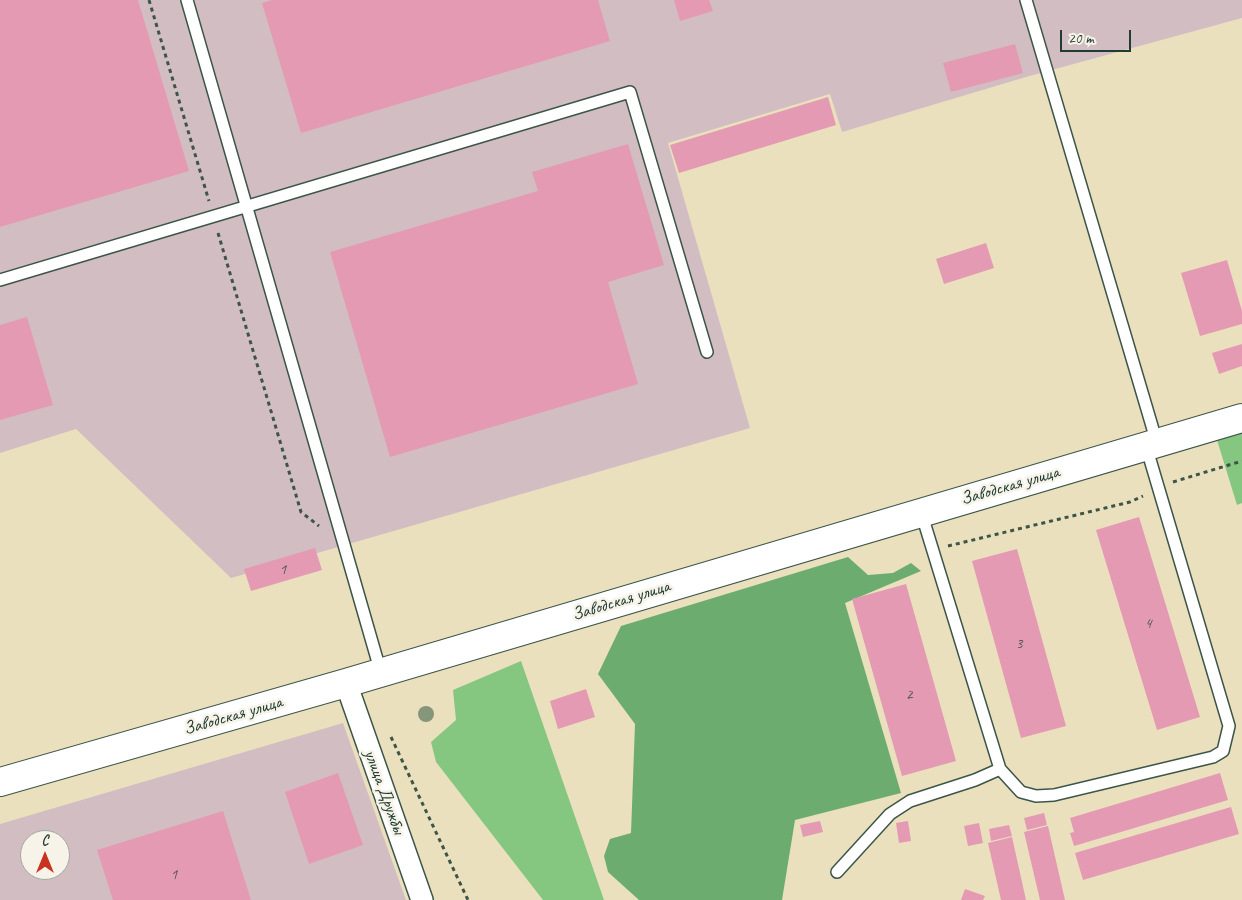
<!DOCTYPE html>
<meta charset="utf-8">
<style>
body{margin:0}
#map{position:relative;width:1242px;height:900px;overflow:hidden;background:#eae0be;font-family:Caveat,sans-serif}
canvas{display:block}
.north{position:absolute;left:20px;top:830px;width:50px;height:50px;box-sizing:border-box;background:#f7f3e8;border:1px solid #a1aaa0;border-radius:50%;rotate:0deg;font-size:14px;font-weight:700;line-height:20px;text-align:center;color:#1f3d34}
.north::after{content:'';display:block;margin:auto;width:18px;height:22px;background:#c8321e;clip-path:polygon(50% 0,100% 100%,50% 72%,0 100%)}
.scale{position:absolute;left:1060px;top:30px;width:71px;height:22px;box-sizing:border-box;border:2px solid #1f3d34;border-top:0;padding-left:6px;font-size:15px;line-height:18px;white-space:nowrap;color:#1f3d34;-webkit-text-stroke:4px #f7f3e8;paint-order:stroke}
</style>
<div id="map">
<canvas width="1242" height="900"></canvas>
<div class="north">С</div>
<div class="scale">20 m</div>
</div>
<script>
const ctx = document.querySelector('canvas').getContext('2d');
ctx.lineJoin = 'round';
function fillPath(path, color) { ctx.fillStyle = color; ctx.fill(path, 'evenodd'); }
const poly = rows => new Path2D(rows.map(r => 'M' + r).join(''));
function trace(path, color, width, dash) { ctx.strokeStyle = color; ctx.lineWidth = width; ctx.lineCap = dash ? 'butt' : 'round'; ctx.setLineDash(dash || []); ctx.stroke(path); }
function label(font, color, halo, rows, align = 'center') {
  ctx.font = font + ' Caveat,sans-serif'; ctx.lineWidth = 5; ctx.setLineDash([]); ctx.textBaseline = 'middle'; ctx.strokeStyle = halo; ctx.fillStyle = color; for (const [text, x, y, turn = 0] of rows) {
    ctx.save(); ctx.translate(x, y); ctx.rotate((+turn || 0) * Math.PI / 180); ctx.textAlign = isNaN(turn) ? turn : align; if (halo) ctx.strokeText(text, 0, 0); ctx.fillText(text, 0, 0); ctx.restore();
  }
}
const industrial = poly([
 [0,0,1242,0,1242,18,1026,77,842,132,830,94,668,143,750,428,231,578,76,429,0,453],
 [343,723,406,900,0,900,0,824],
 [30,840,60,840,60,870,30,870]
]);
const green = poly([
 [1242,432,1242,503,1237,505,1217,440],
 [521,661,604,900,543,900,436,762,431,742,456,720,453,690]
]);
const forest = poly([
 [848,557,868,575,893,573,911,563,921,571,845,603,901,793,795,820,782,900,639,900,608,872,604,856,610,839,631,833,635,724,598,674,621,626]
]);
const building = poly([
 [0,0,138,0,189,171,0,227],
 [272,0,598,0,610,41,301,133,262,3],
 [674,0,709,0,713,11,680,21],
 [1015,44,1023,73,951,92,943,63],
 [828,97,836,125,679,173,670,145],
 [628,144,664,265,608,282,638,384,390,457,330,252,538,191,532,172],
 [986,243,994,268,944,284,936,259],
 [1227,260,1242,311,1242,324,1200,336,1181,273],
 [27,317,53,405,0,420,0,325],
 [1242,344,1242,366,1219,374,1212,353],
 [1139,517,1200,717,1157,730,1096,530],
 [315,548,322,570,251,591,244,569],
 [1017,549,1066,726,1021,738,972,561],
 [906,584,956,761,902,776,852,599],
 [586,689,595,717,558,729,550,701],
 [338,773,363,845,309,864,285,792],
 [1220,773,1228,800,1074,846,1070,833,1074,832,1070,818],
 [1231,807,1239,834,1083,880,1075,853],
 [223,811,251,900,113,900,97,850],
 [1044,813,1047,825,1027,830,1024,818],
 [820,821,823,832,803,837,800,825],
 [908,821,911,841,899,843,896,823],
 [979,823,983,843,968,846,964,826],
 [1009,825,1012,836,991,841,989,829],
 [1048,826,1065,900,1040,900,1024,832],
 [1012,837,1026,900,1001,900,988,843],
 [965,889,985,896,983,900,961,900]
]);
const path = poly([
 [149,0,209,201],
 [218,233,301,512,319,526],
 [1173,482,1242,461],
 [948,546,1130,502,1143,496],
 [391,737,468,900]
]);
const service = poly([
 [187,0,381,673],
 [1026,0,1157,443],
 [0,280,630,92,707,352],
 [921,512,1000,769,1021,792,1036,796,1054,795,1213,757,1223,751,1229,726,1146,446],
 [837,872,890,814,910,801,975,780,1000,769]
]);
const minor = poly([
 [346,683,422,900]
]);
const tertiary = poly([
 [0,782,346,683,1242,418]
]);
const trees = [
 [426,714]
];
const numberNames = [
 ["1",283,570],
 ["4",1148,624],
 ["3",1019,644],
 ["2",909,695],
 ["1",174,875]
];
const streetNames = [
 ["Заводская улица",1010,486,-16],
 ["Заводская улица",621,601,-17],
 ["Заводская улица",233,716,-16],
 ["улица Дружбы",384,792,70]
];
fillPath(industrial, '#d2bec2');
fillPath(green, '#85c780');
fillPath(forest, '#6cac6e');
fillPath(building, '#e49ab2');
trace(service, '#3d5549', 14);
trace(minor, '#3d5549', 24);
trace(tertiary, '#3d5549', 30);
trace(path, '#3d5549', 3, [4, 4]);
trace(service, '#fff', 11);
trace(minor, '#fff', 21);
trace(tertiary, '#fff', 28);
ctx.fillStyle = '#85967a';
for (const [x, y] of trees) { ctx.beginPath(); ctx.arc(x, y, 8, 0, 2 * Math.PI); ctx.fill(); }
label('15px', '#505454', null, numberNames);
label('18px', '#1f3d34', '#f7f3e8', streetNames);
</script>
